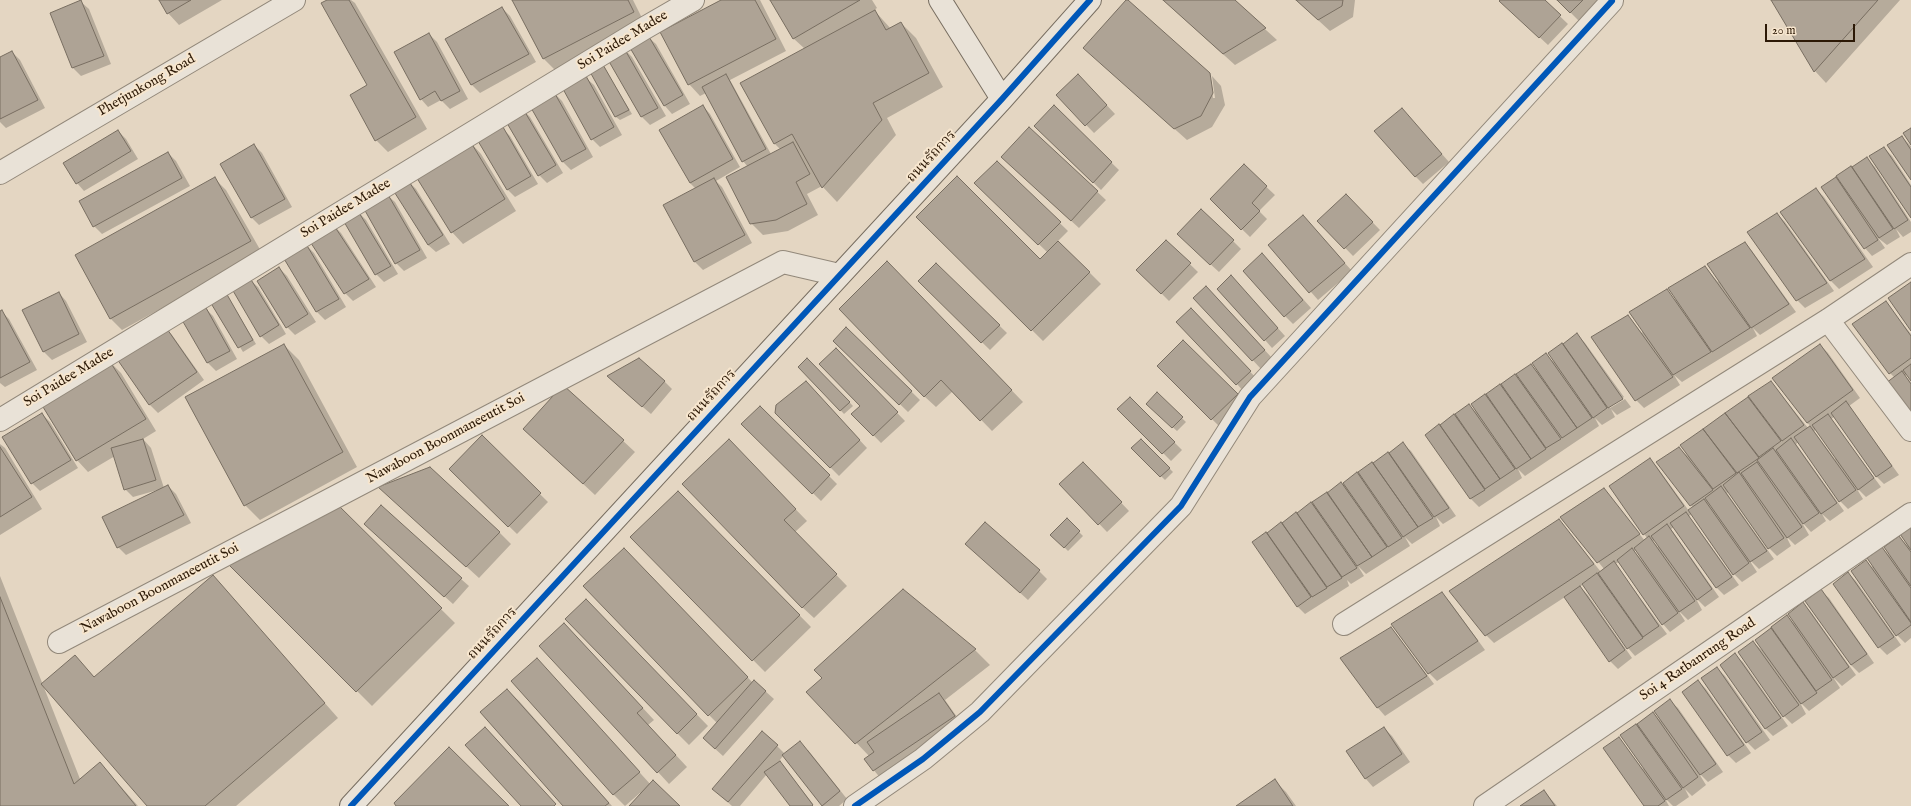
<!DOCTYPE html>
<meta charset="utf-8">
<style>
body{margin:0}
#map{position:relative;width:1911px;height:806px;overflow:hidden;background:#e4d6c2;font-family:"IM FELL English",serif}
canvas{display:block}
.scale{position:absolute;left:1765px;top:24px;width:90px;height:18px;box-sizing:border-box;border:2px solid #2c1906;border-top:0;padding-left:5px;font-size:12px;line-height:14px;white-space:nowrap;color:#2c1906;-webkit-text-stroke:3px #f7e6ce;paint-order:stroke}
</style>
<div id="map">
<canvas width="1911" height="806"></canvas>
<div class="scale">20 m</div>
</div>
<script>
const ctx = document.querySelector('canvas').getContext('2d');
ctx.lineJoin = 'round';
function fillPath(path, color) { ctx.fillStyle = color; ctx.fill(path, 'evenodd'); }
const poly = rows => new Path2D(rows.map(r => 'M' + r).join(''));
function trace(path, color, width, dash) { ctx.strokeStyle = color; ctx.lineWidth = width; ctx.lineCap = dash ? 'butt' : 'round'; ctx.setLineDash(dash || []); ctx.stroke(path); }
function label(font, color, halo, rows, align = 'center') {
  ctx.font = font + ' "IM FELL English","Noto Serif Thai",serif'; ctx.lineWidth = 4; ctx.setLineDash([]); ctx.textBaseline = 'middle'; ctx.strokeStyle = halo; ctx.fillStyle = color; for (const [text, x, y, turn = 0] of rows) {
    ctx.save(); ctx.translate(x, y); ctx.rotate((+turn || 0) * Math.PI / 180); ctx.textAlign = isNaN(turn) ? turn : align; if (halo) ctx.strokeText(text, 0, 0); ctx.fillText(text, 0, 0); ctx.restore();
  }
}
const shadow = poly([
 [160,0,222,0,179,25,168,13],
 [329,0,351,0,355,3,427,129,388,152,376,140,368,85],
 [513,0,633,0,645,24,555,70,544,59],
 [723,0,760,0,786,51,730,80,771,154,780,149,775,144,805,49,793,38,771,0,872,0,877,8,874,10,891,29,901,23,916,38,943,87,887,118,896,135,837,202,822,186,807,194,818,215,788,231,763,235,751,223,748,167,743,161,706,93,700,96,689,84],
 [1163,0,1233,0,1277,40,1235,65],
 [1296,0,1355,0,1353,17,1330,31],
 [1502,0,1543,0,1568,24,1548,45,1509,9],
 [1558,0,1606,0,1582,24],
 [1772,0,1900,0,1826,83,1815,71],
 [81,2,89,9,111,64,81,76,73,68,51,13],
 [502,8,510,16,536,62,480,93,472,85,446,39],
 [429,34,437,42,468,99,450,109,441,100,428,107,421,99],
 [648,37,656,44,690,104,672,114,665,106,630,47],
 [624,49,632,57,666,116,650,125,642,117,609,58],
 [12,52,20,60,45,108,6,128,0,122,0,58],
 [1096,59,1209,74,1213,98,1215,98,1212,76,1221,86,1225,105,1212,127,1187,140],
 [602,64,632,114,620,120,616,117,591,70],
 [586,78,594,85,622,135,600,147,592,139],
 [1086,83,1115,114,1094,133,1057,95],
 [554,93,562,101,593,157,571,170,563,162,531,106],
 [703,106,710,114,740,167,716,181,722,187,752,243,703,270,695,262,665,206,696,189,690,183],
 [1054,107,1119,170,1101,190,1035,126],
 [522,109,530,117,563,173,547,183,539,175],
 [1409,117,1449,162,1423,184,1415,176],
 [502,128,510,136,538,184,515,197,507,189],
 [1029,128,1106,200,1079,228,1010,165],
 [118,131,126,139,138,159,84,191,77,183],
 [1902,137,1911,146,1911,178],
 [470,142,481,154,516,211,463,244,452,232],
 [254,145,262,153,292,207,259,225,251,217],
 [1884,148,1892,156,1911,185,1911,216],
 [168,153,176,161,190,186,102,234,94,226],
 [1867,159,1875,167,1911,222,1911,232,1903,237,1896,229,1900,237,1887,245,1878,238,1885,248,1872,256,1865,248,1836,178,1842,184,1837,176],
 [997,162,1068,231,1058,241,1101,284,1043,341,918,217,1040,261,1048,253,976,183],
 [1244,166,1275,195,1259,211,1267,219,1250,237,1211,199],
 [215,179,226,190,262,253,122,330,111,319,76,255],
 [408,181,416,189,450,244,436,252,428,245],
 [1816,189,1824,197,1873,267,1839,289,1831,281,1782,212],
 [387,195,395,202,427,258,404,271,396,263],
 [1346,195,1380,230,1353,256,1319,221],
 [358,212,366,220,398,274,384,282,376,274],
 [1777,214,1785,222,1834,291,1805,308,1797,300],
 [1303,216,1352,271,1318,300,1270,245],
 [333,225,341,233,376,287,353,301,345,293,311,240],
 [1166,241,1198,272,1169,301,1138,270],
 [1233,241,1241,249,1219,272,1186,242],
 [1744,243,1752,251,1796,312,1760,335,1753,328,1757,336,1682,382,1674,375,1680,385,1644,408,1636,400,1628,316,1642,333,1666,291,1677,301,1705,267,1718,282],
 [306,245,314,253,346,307,325,320,317,312,285,258],
 [1270,262,1311,308,1293,324,1285,316],
 [936,264,1007,333,990,350,919,281],
 [279,268,287,276,316,322,295,335,287,327],
 [899,274,1023,402,992,431,953,391,936,407,924,396],
 [250,280,258,287,286,334,269,344,261,336],
 [1239,285,1285,336,1272,348,1265,340],
 [225,292,256,344,243,352,211,300],
 [59,293,66,301,87,342,52,360,44,352,23,310],
 [1214,295,1272,358,1261,369,1195,298],
 [1885,302,1911,334,1911,380,1907,374,1905,376,1911,382,1911,417,1895,378,1890,373],
 [205,308,213,316,237,359,216,371,208,363,184,320],
 [1,311,9,319,37,370,5,387,0,383,0,312],
 [1199,318,1258,380,1244,392,1237,384],
 [164,327,172,335,204,380,158,413,150,405,118,359],
 [846,328,920,400,908,412,835,341],
 [1577,335,1585,343,1624,397,1609,407,1610,408,1625,399,1631,407,1617,415,1611,409,1615,417,1602,425,1595,418,1599,426,1525,476,1518,469,1522,478,1479,507,1471,499,1426,435,1469,405,1476,412,1472,405,1515,375,1522,382,1531,365,1537,371,1546,355,1554,362,1563,345],
 [1183,341,1245,402,1220,427,1158,366],
 [284,345,299,360,357,467,260,520,245,505],
 [1820,345,1828,353,1860,398,1849,406,1899,475,1884,484,1877,477,1834,417,1831,419,1881,487,1866,497,1855,486,1863,499,1848,509,1840,501,1799,442,1796,444,1844,511,1830,521,1822,514,1826,521,1811,532,1801,521,1809,535,1795,545,1786,536,1791,546,1777,556,1769,548,1729,492,1727,493,1774,559,1759,569,1748,558,1757,572,1742,582,1734,574,1692,514,1689,516,1739,585,1724,595,1716,587,1674,527,1671,529,1719,597,1705,607,1695,597,1702,610,1688,620,1678,610,1685,621,1670,632,1663,624,1619,562,1615,564,1667,634,1635,656,1628,648,1583,584,1580,587,1588,595,1632,658,1618,669,1610,661,1565,597,1494,643,1486,635,1559,520,1601,572,1604,569,1562,517,1604,489,1645,541,1648,539,1644,534,1650,459,1657,467,1689,511,1693,508,1658,462,1679,448,1690,458,1681,445,1771,382,1808,428,1811,426,1807,423],
 [1816,430,1837,458,1835,459,1814,431],
 [1712,505,1715,511,1710,506],
 [1655,540,1659,546,1658,547,1653,541],
 [1636,550,1643,559,1642,560,1634,551],
 [836,350,905,421,881,443,853,414,861,406],
 [807,359,853,406,844,414,800,367],
 [109,361,121,373,156,431,143,439,151,448,164,488,168,486,176,494,191,523,126,555,118,547,158,490,133,497,125,489,115,456,88,472,77,460,42,402],
 [664,381,672,389,651,414,616,384],
 [564,386,635,452,595,495,524,429],
 [813,390,867,448,839,476,776,413],
 [1157,394,1186,422,1177,431,1147,404],
 [1130,398,1182,450,1171,461,1119,409],
 [760,407,837,484,821,501,742,424],
 [42,414,50,422,78,468,40,491,32,483],
 [482,437,548,502,517,534,450,469],
 [1141,440,1173,472,1165,480,1132,448],
 [0,444,5,448,42,509,0,535],
 [1403,444,1411,451,1456,516,1443,524,1436,517,1440,526,1412,544,1405,537,1410,546,1366,574,1358,566,1364,576,1351,584,1347,580,1349,586,1305,614,1297,606,1253,543],
 [740,452,807,521,795,532,847,586,814,618,802,607],
 [1091,471,1129,511,1107,532,1061,484],
 [678,492,811,627,765,672,632,538],
 [391,498,499,532,511,544,479,578],
 [331,500,455,623,372,706,223,557],
 [1067,520,1083,536,1068,551,1052,535],
 [1911,527,1911,638,1905,643,1897,635,1866,561,1872,567,1882,548,1890,556,1899,537,1907,545],
 [373,532,461,579,469,586,453,604],
 [974,551,1039,571,1047,579,1028,600],
 [635,560,753,683,754,681,774,699,723,756,712,746,717,723,709,715],
 [1848,573,1856,581,1901,645,1887,655,1879,647,1834,584],
 [0,576,43,685,75,657,95,678,213,576,338,718,236,806,149,806,43,685,80,779,100,763,138,806,0,806],
 [903,590,975,650,990,665,945,700,962,724,881,779,865,759,869,756,808,692,823,678],
 [1821,591,1829,598,1874,663,1859,673,1851,665],
 [1442,594,1450,602,1485,650,1437,681,1429,673],
 [1803,604,1811,612,1856,675,1842,686,1833,677,1840,688,1809,711,1799,701,1806,714,1792,724,1784,716,1753,642,1764,652,1771,629,1777,636,1787,616,1795,624],
 [597,612,708,726,689,745,677,733],
 [1391,628,1398,636,1434,684,1385,716,1378,708,1341,659],
 [575,635,654,720,648,725,687,767,669,784,658,772],
 [1735,655,1743,662,1788,726,1773,736,1766,729],
 [537,659,651,785,679,806,630,806,641,795,640,793,625,806,614,795,512,681],
 [1717,668,1725,676,1770,740,1755,750,1747,742,1702,679],
 [1698,681,1706,689,1751,753,1736,763,1728,755],
 [507,690,519,701,612,806,565,806],
 [1670,701,1678,708,1723,772,1708,782,1698,772,1706,785,1692,796,1685,789,1689,797,1676,806,1673,806,1664,797,1669,806,1645,806,1619,738,1643,769,1644,768,1622,735,1653,713,1663,723],
 [1384,728,1392,736,1410,762,1373,787,1366,779,1347,752],
 [777,746,785,754,808,750,847,799,839,806,823,806,783,756,779,761,813,804,810,806,792,806,767,774,740,806,732,806,721,796],
 [1275,781,1286,792,1296,806,1237,806],
 [1544,791,1557,806,1522,806]
]);
const building = poly([
 [81,0,104,56,72,68,50,13,81,0],
 [159,0,191,0,167,14,159,0],
 [327,0,349,0,416,117,375,141,350,95,367,85,321,3,327,0],
 [512,0,628,0,634,12,543,59,512,0],
 [721,0,755,0,776,39,688,85,660,32,721,0],
 [770,0,860,0,793,39,770,0],
 [1126,0,1128,0,1210,73,1213,93,1201,116,1174,129,1083,48,1126,0],
 [1163,0,1235,0,1266,28,1223,54,1163,0],
 [1296,0,1343,0,1342,6,1318,20,1296,0],
 [1500,0,1545,0,1561,15,1539,38,1499,1,1500,0],
 [1557,0,1583,0,1570,13,1557,0],
 [1771,0,1878,0,1814,72,1771,0],
 [502,7,529,54,471,85,445,39,502,7],
 [875,10,886,30,901,22,929,73,873,103,882,120,822,188,792,134,774,144,740,83,875,10],
 [429,33,460,91,441,101,435,91,420,100,394,52,429,33],
 [648,35,683,95,664,106,629,46,648,35],
 [624,48,658,108,641,117,607,58,624,48],
 [12,51,38,100,0,119,0,57,12,51],
 [602,63,629,110,615,117,589,70,602,63],
 [726,74,766,149,742,162,702,87,726,74],
 [1078,74,1107,105,1085,126,1056,95,1078,74],
 [586,76,614,127,591,140,563,89,586,76],
 [554,92,586,149,562,162,530,106,554,92],
 [703,105,733,159,690,183,659,130,703,105],
 [1054,105,1112,162,1093,183,1034,126,1054,105],
 [522,107,556,165,538,176,504,118,522,107],
 [1402,108,1442,154,1415,177,1374,131,1402,108],
 [503,127,531,176,507,190,478,141,503,127],
 [1029,127,1098,191,1071,221,1001,157,1029,127],
 [1911,128,1911,145,1903,133,1911,128],
 [118,130,131,151,76,184,63,163,118,130],
 [1902,136,1911,150,1911,180,1887,145,1902,136],
 [470,141,505,199,451,233,415,175,470,141],
 [793,142,810,174,796,182,807,204,776,220,750,224,726,177,793,142],
 [254,144,285,199,251,218,220,164,254,144],
 [1884,147,1911,187,1911,218,1869,156,1884,147],
 [168,152,182,178,93,227,79,201,168,152],
 [1867,157,1908,220,1894,229,1852,167,1867,157],
 [997,161,1061,222,1038,245,974,183,997,161],
 [1244,164,1267,186,1252,203,1260,211,1241,230,1210,199,1244,164],
 [1851,166,1893,229,1879,238,1836,176,1851,166],
 [957,176,1040,259,1058,241,1090,272,1031,331,916,217,957,176],
 [215,177,251,241,110,319,75,255,215,177],
 [1836,177,1878,240,1864,249,1821,187,1836,177],
 [714,178,745,235,694,262,663,205,714,178],
 [408,180,443,235,428,245,393,190,408,180],
 [1816,188,1865,259,1830,281,1780,212,1816,188],
 [387,193,420,250,395,264,363,207,387,193],
 [1346,194,1373,222,1344,249,1317,221,1346,194],
 [1201,209,1234,240,1210,265,1177,234,1201,209],
 [358,211,391,266,375,275,343,220,358,211],
 [1777,213,1827,283,1796,301,1747,232,1777,213],
 [1303,215,1345,263,1309,293,1268,245,1303,215],
 [333,224,369,279,344,294,309,240,333,224],
 [1166,240,1191,263,1161,294,1136,270,1166,240],
 [1745,242,1789,304,1751,328,1707,264,1745,242],
 [306,244,339,299,316,312,283,257,306,244],
 [1262,253,1303,300,1284,317,1243,271,1262,253],
 [887,261,1012,390,980,421,941,380,924,397,839,309,887,261],
 [936,263,1000,325,981,343,918,281,936,263],
 [1705,266,1750,328,1712,352,1668,288,1705,266],
 [279,267,308,314,286,328,257,281,279,267],
 [1231,275,1278,328,1264,341,1217,289,1231,275],
 [250,278,279,325,260,337,232,289,250,278],
 [1911,282,1911,331,1888,298,1911,282],
 [1206,286,1265,350,1252,361,1193,298,1206,286],
 [1667,289,1711,352,1673,375,1629,312,1667,289],
 [225,291,253,340,238,348,209,300,225,291],
 [59,292,79,334,43,352,22,310,59,292],
 [1886,301,1911,336,1911,358,1889,374,1852,324,1886,301],
 [205,306,230,351,207,363,182,320,205,306],
 [1191,308,1251,371,1236,385,1176,322,1191,308],
 [2,310,30,362,0,378,0,311,2,310],
 [1628,315,1673,377,1635,401,1591,337,1628,315],
 [165,326,197,372,149,405,117,359,165,326],
 [846,327,912,391,899,405,833,341,846,327],
 [1577,333,1623,399,1608,408,1563,344,1577,333],
 [1183,340,1238,394,1211,420,1157,366,1183,340],
 [1562,343,1607,408,1593,418,1548,353,1562,343],
 [284,344,343,452,244,506,185,397,284,344],
 [1820,344,1853,390,1807,423,1772,378,1820,344],
 [836,348,898,412,873,436,851,414,860,406,819,364,836,348],
 [1546,353,1592,418,1577,428,1532,363,1546,353],
 [639,358,665,381,642,407,607,376,639,358],
 [807,358,850,402,840,411,798,367,807,358],
 [109,360,146,419,76,461,40,402,109,360],
 [1531,364,1577,428,1562,438,1516,374,1531,364],
 [1911,364,1911,381,1903,370,1911,364],
 [1902,371,1911,384,1911,418,1886,383,1902,371],
 [1515,374,1561,439,1546,448,1501,384,1515,374],
 [806,381,860,440,830,468,775,413,776,405,806,381],
 [1771,381,1804,425,1782,441,1748,396,1771,381],
 [1500,384,1546,449,1531,459,1486,394,1500,384],
 [563,385,624,440,583,484,523,429,563,385],
 [1157,392,1183,417,1172,428,1146,404,1157,392],
 [1485,394,1531,459,1516,469,1471,404,1485,394],
 [1130,397,1175,442,1162,454,1117,409,1130,397],
 [1748,397,1781,441,1759,457,1725,413,1748,397],
 [1846,401,1892,466,1876,477,1831,413,1846,401],
 [1469,404,1515,469,1500,479,1455,414,1469,404],
 [760,406,830,475,812,494,741,424,760,406],
 [42,413,71,460,31,484,2,437,42,413],
 [1725,413,1759,458,1737,473,1703,429,1725,413],
 [1454,414,1500,479,1485,489,1440,425,1454,414],
 [1828,414,1874,478,1858,490,1812,425,1828,414],
 [1439,424,1485,490,1470,499,1425,435,1439,424],
 [1810,426,1856,490,1839,502,1794,437,1810,426],
 [1703,429,1736,473,1713,489,1680,445,1703,429],
 [482,435,541,493,508,527,449,469,482,435],
 [1791,438,1837,503,1821,514,1776,450,1791,438],
 [143,439,156,480,124,490,111,448,143,439],
 [729,439,796,509,784,520,837,574,802,608,682,484,729,439],
 [1141,439,1170,468,1160,477,1131,448,1141,439],
 [1403,442,1449,508,1434,517,1389,453,1403,442],
 [0,447,32,497,0,517,0,447],
 [1679,447,1713,490,1690,506,1656,462,1679,447],
 [1773,448,1819,513,1803,524,1757,460,1773,448],
 [1388,452,1433,518,1418,527,1373,463,1388,452],
 [1650,458,1684,506,1643,535,1609,486,1650,458],
 [1083,462,1122,502,1098,525,1059,484,1083,462],
 [1372,462,1418,527,1403,537,1358,472,1372,462],
 [1757,462,1802,527,1787,538,1741,473,1757,462],
 [430,467,500,532,466,567,378,487,430,467],
 [1357,472,1402,538,1388,547,1343,483,1357,472],
 [1739,472,1784,538,1768,549,1723,485,1739,472],
 [1341,482,1387,547,1372,557,1327,493,1341,482],
 [168,485,184,515,117,548,102,517,168,485],
 [1721,486,1767,551,1750,562,1705,498,1721,486],
 [1604,488,1640,534,1597,563,1560,517,1604,488],
 [678,491,800,615,752,661,630,537,678,491],
 [1327,492,1372,557,1357,566,1312,502,1327,492],
 [332,499,442,608,356,692,221,557,332,499],
 [1704,499,1749,563,1733,575,1688,510,1704,499],
 [1311,502,1357,568,1342,577,1297,513,1311,502],
 [381,505,462,578,444,597,364,524,381,505],
 [1296,512,1342,578,1327,587,1282,523,1296,512],
 [1686,512,1732,577,1716,588,1670,523,1686,512],
 [1067,518,1080,531,1064,548,1050,535,1067,518],
 [1559,519,1594,564,1485,636,1449,591,1559,519],
 [985,522,1040,570,1020,593,965,544,985,522],
 [1281,522,1327,588,1312,597,1267,533,1281,522],
 [1667,524,1712,589,1697,600,1651,536,1667,524],
 [1911,526,1911,550,1900,534,1911,526],
 [1266,532,1311,597,1297,607,1252,542,1266,532],
 [1649,536,1695,601,1679,612,1634,548,1649,536],
 [1899,536,1911,552,1911,586,1884,547,1899,536],
 [1882,547,1911,588,1911,622,1867,558,1882,547],
 [624,548,748,677,708,716,583,586,624,548],
 [1632,548,1678,613,1662,625,1617,560,1632,548],
 [1866,560,1911,623,1911,625,1896,636,1851,571,1866,560],
 [1614,561,1659,626,1643,637,1598,573,1614,561],
 [1848,572,1894,637,1878,648,1833,584,1848,572],
 [1597,573,1643,638,1627,649,1582,584,1597,573],
 [213,575,325,703,205,806,147,806,41,684,75,655,94,677,213,575],
 [1580,586,1625,650,1609,662,1564,597,1580,586],
 [903,589,976,649,855,744,806,692,822,678,814,670,903,589],
 [1821,589,1867,654,1851,665,1805,601,1821,589],
 [1442,592,1478,641,1428,674,1391,624,1442,592],
 [0,597,74,784,100,762,136,806,0,806,0,597],
 [586,599,697,714,677,734,565,619,586,599],
 [1803,602,1849,667,1833,678,1788,614,1803,602],
 [1787,615,1832,680,1816,691,1771,627,1787,615],
 [564,623,643,708,637,713,676,755,657,773,539,646,564,623],
 [1391,627,1427,676,1377,708,1340,658,1391,627],
 [1771,628,1817,693,1801,704,1755,640,1771,628],
 [1753,641,1799,705,1783,717,1738,652,1753,641],
 [1735,653,1781,718,1765,729,1720,665,1735,653],
 [537,658,640,772,613,795,511,681,537,658],
 [1717,667,1762,732,1746,743,1701,678,1717,667],
 [754,680,766,691,715,749,703,738,754,680],
 [1698,680,1744,745,1727,756,1682,692,1698,680],
 [507,689,609,803,605,806,563,806,480,712,507,689],
 [939,693,955,716,873,771,864,759,874,752,867,742,939,693],
 [1670,699,1716,764,1700,775,1654,711,1670,699],
 [1653,712,1698,777,1683,788,1637,724,1653,712],
 [1636,724,1682,789,1666,800,1620,735,1636,724],
 [485,727,556,804,554,806,521,806,465,745,485,727],
 [1384,727,1402,754,1365,779,1346,751,1384,727],
 [762,731,778,745,728,802,712,789,762,731],
 [1619,737,1665,801,1658,806,1644,806,1603,748,1619,737],
 [800,741,840,791,822,806,782,755,800,741],
 [449,747,509,806,396,806,394,803,449,747],
 [780,761,813,805,812,806,790,806,764,772,780,761],
 [1275,779,1293,806,1236,806,1275,779],
 [653,780,680,806,629,806,653,780],
 [1544,790,1555,806,1520,806,1544,790]
]);
const street = poly([
 [0,173,294,0],
 [1828,320,1911,430],
 [0,420,643,29,693,0],
 [1344,624,1828,320,1911,264],
 [59,642,783,262,839,275],
 [855,806,923,759,980,712,1181,506,1250,397,1612,1],
 [1485,806,1911,514]
]);
const secondary = poly([
 [940,0,1002,99],
 [351,806,1002,99,1090,0]
]);
const cycleway = poly([
 [351,806,1002,99,1090,0],
 [855,806,923,759,980,712,1181,506,1250,397,1612,1]
]);
const streetNames = [
 ["Soi Paidee Madee",623,41,-31],
 ["Phetjunkong Road",147,86,-30],
 ["ถนนรัถการ",932,157,-47],
 ["Soi Paidee Madee",346,209,-31],
 ["Soi Paidee Madee",69,378,-31],
 ["ถนนรัถการ",712,396,-47],
 ["Nawaboon Boonmaneeutit Soi",446,439,-28],
 ["Nawaboon Boonmaneeutit Soi",160,589,-28],
 ["ถนนรัถการ",493,634,-47],
 ["Soi 4 Ratbanrung Road",1698,660,-34]
];
fillPath(shadow, '#0003');
fillPath(building, '#aea395');
trace(building, '#786e61', 1);
trace(street, '#92887a', 24);
trace(secondary, '#786e61', 24);
trace(street, '#e9e2d7', 22);
trace(secondary, '#e9e2d7', 22);
trace(cycleway, '#0057b8', 6);
label('14px', '#2c1906', '#f7e6ce', streetNames);
</script>
